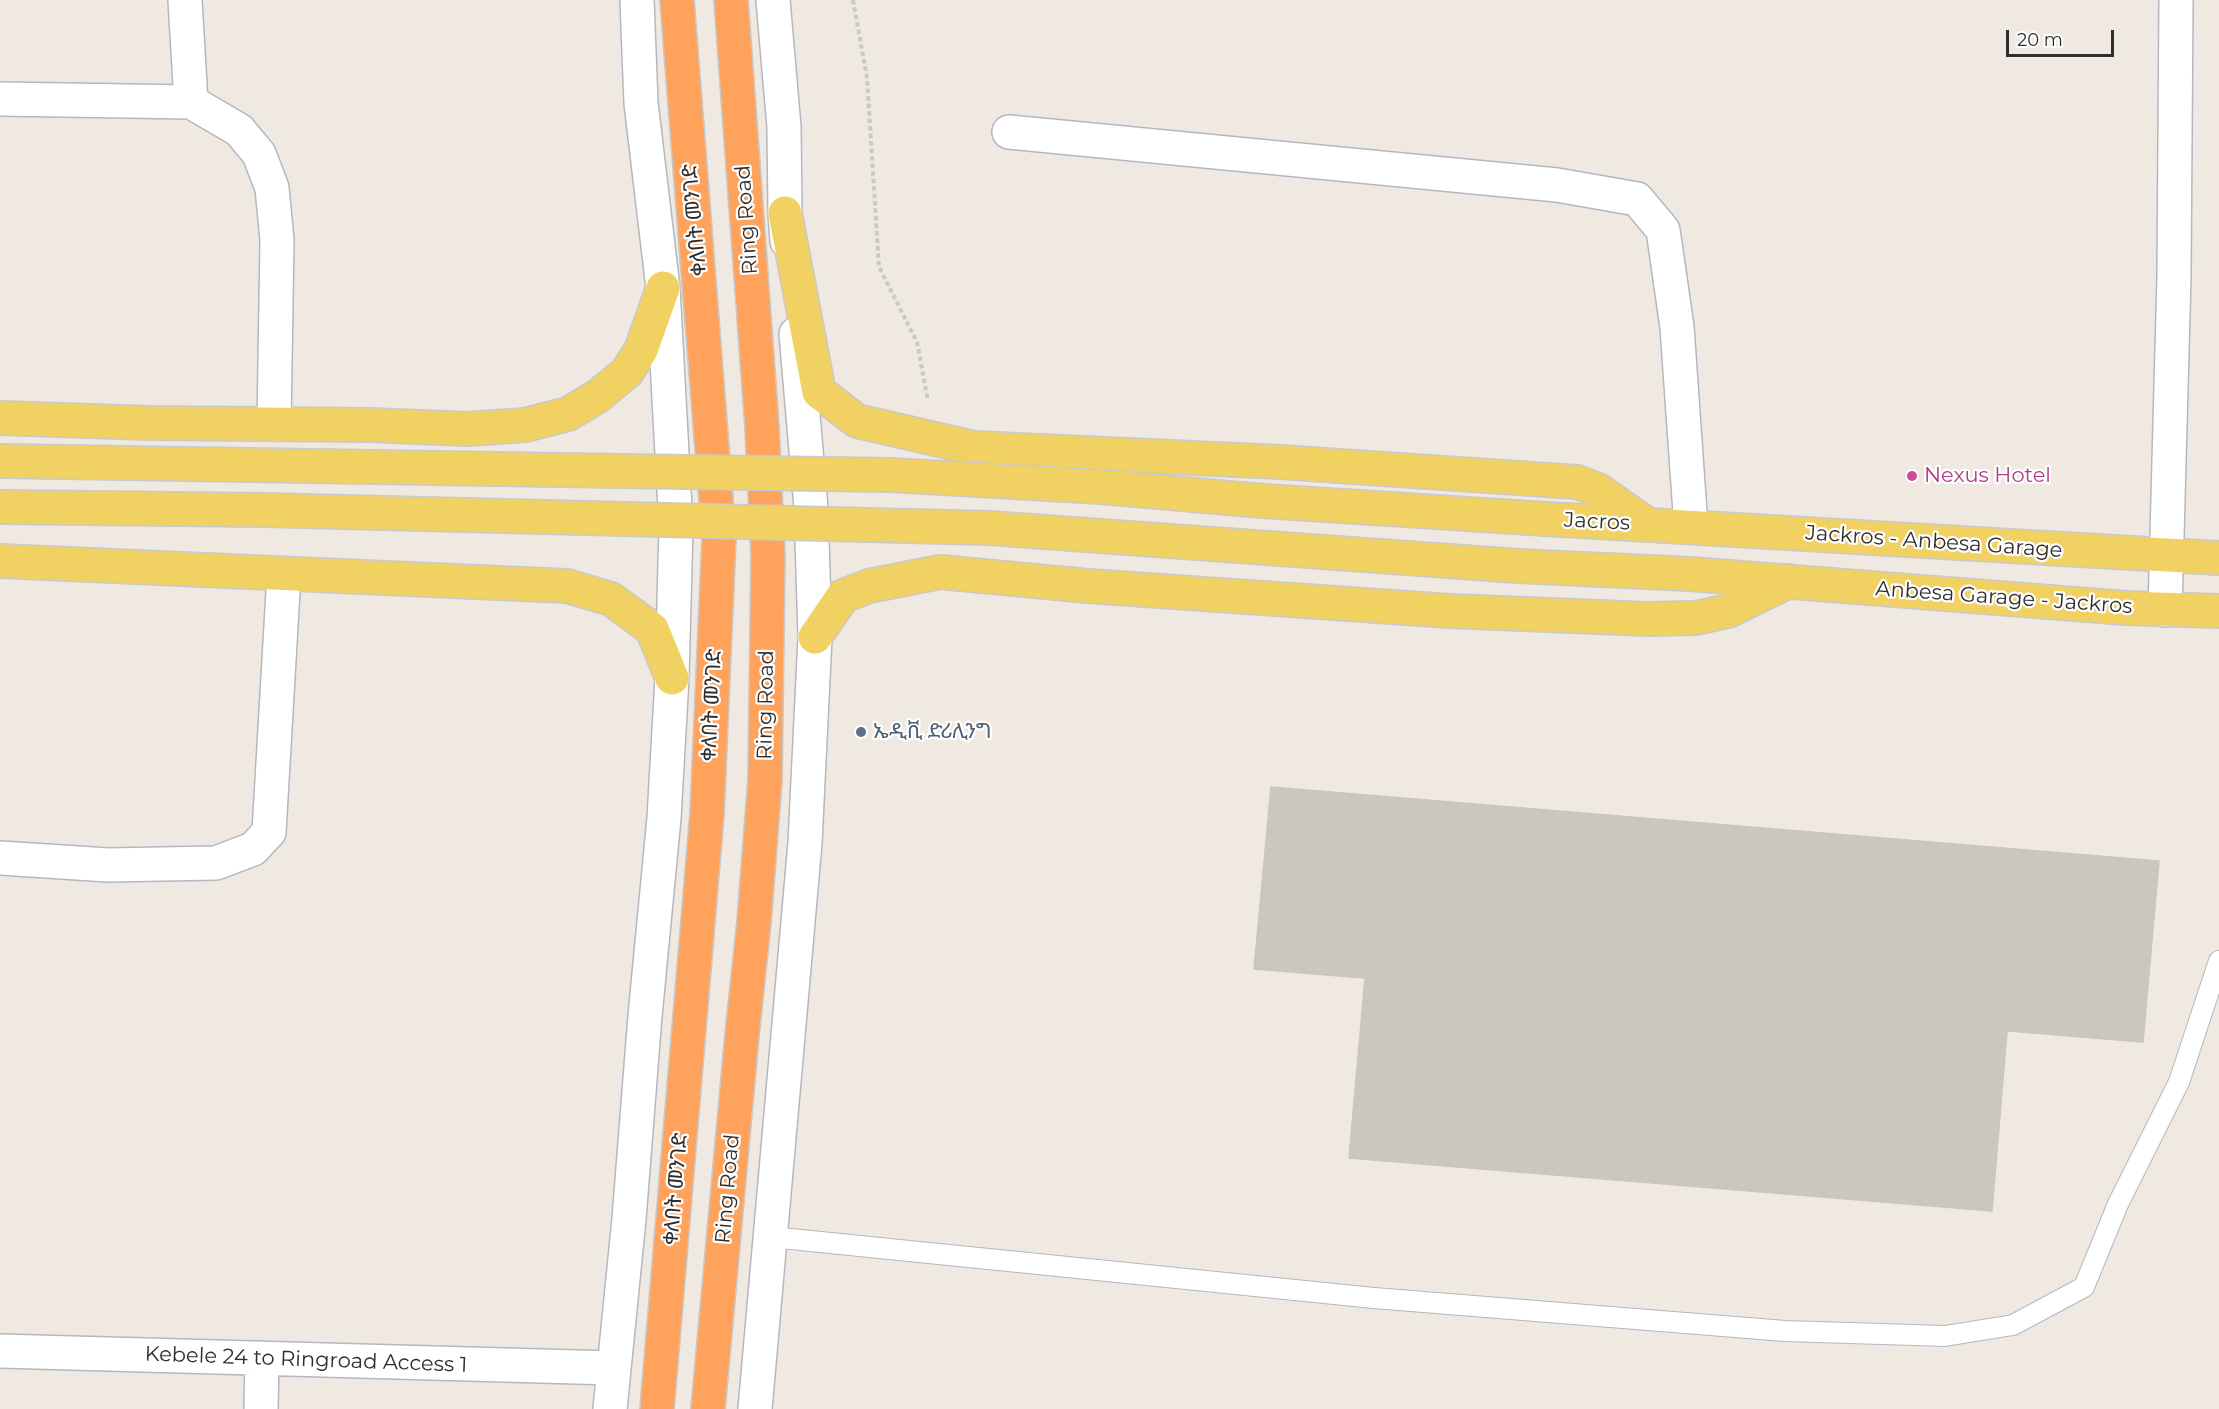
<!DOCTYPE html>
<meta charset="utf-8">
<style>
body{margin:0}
#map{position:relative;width:2219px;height:1409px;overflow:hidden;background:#efe9e1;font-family:Montserrat,sans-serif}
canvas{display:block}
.scale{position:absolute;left:2006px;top:30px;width:108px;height:27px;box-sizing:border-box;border:3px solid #2e2e2e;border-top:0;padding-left:8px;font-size:18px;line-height:21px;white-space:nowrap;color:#2e2e2e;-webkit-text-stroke:4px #fff;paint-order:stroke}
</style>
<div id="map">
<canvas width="2219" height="1409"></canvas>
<div class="scale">20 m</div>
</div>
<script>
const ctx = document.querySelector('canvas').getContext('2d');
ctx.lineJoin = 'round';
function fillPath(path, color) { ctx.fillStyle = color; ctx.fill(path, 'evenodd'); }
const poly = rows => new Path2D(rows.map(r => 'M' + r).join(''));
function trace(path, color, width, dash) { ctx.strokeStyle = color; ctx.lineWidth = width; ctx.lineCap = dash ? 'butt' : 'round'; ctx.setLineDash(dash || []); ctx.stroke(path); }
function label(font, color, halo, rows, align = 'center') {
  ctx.font = font + ' Montserrat,"Noto Sans Ethiopic",sans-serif'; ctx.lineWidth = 4.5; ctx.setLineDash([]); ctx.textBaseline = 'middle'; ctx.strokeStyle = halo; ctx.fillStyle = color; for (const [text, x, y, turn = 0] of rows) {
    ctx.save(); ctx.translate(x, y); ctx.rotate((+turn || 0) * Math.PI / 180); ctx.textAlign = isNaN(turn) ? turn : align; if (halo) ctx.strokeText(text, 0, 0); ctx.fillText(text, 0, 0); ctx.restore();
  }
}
const building = poly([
 [1271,787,2159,861,2143,1042,1254,969,1271,787],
 [1365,978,2007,1031,1992,1211,1349,1158,1365,978]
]);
const path = poly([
 [853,0,867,78,879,267,917,342,928,401]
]);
const lane = poly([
 [771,1237,1374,1298,1785,1331,1945,1336,2013,1325,2084,1287,2118,1204,2179,1082,2219,961]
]);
const street = poly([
 [185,0,191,102],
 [0,99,191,102,239,130,259,154,272,188,277,240,274,424],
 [1009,132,1557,185,1637,199,1663,230,1677,327,1691,527],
 [2165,610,2174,276,2176,0],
 [0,858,108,865,216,863,253,849,269,832,284,574],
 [0,1351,613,1368],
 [261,1409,262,1358]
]);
const secondary = poly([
 [773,0,784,127,785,213,787,241],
 [610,1409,629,1219,645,1016,664,818,672,678,676,527,663,288,641,103,637,0],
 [755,1409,805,843,815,637,811,508,796,334]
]);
const primary = poly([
 [785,213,819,392,857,421,974,448,1280,462,1577,482,1598,490,1648,525],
 [0,418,149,423,369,425,468,429,525,425,568,414,598,396,627,372,641,350,663,288],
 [0,461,622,471],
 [1546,519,2219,558],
 [0,561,567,586,611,599,652,629,672,678],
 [1690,574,2126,608,2219,611],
 [815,637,843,596,869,586,940,572,1088,586,1450,611,1648,619,1696,618,1728,611,1789,581]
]);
const highway = poly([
 [657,1409,707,814,719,538,677,0],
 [708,1409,742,1035,754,922,765,780,768,556,762,427,731,0]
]);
const primaryBridge = poly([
 [622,471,891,475,1101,487,1264,501,1546,519],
 [0,507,263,510,989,528,1518,566,1690,574]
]);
const markers = [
 [1912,476,6,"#d1479c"],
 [861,732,6,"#5c6f8a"]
];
const streetNames = [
 ["ቀለበት መንገድ",695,220,-95],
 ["Ring Road",747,220,-94],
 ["Jacros",1597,522,3],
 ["Jackros - Anbesa Garage",1934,542,4],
 ["Anbesa Garage - Jackros",2004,598,4],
 ["ቀለበት መንገድ",712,705,-87],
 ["Ring Road",766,705,-89],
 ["ቀለበት መንገድ",676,1189,-85],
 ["Ring Road",728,1189,-85],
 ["Kebele 24 to Ringroad Access 1",306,1360,2]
];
const hotelNames = [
 ["Nexus Hotel",1924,476]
];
const serviceNames = [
 ["ኤዲቪ ድሪሊንግ",873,732]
];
fillPath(building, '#cbc7bf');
trace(building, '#cbc5ba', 1.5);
trace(lane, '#b4b7c1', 22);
trace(street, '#b4b7c1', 36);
trace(secondary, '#b4b7c1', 36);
trace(primary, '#c9c9c9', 36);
trace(highway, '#c9c9c9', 36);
trace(path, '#c9c9c9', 4, [4.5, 3]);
trace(lane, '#fff', 20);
trace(street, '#fff', 33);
trace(secondary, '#fff', 33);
trace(primary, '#f2d163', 33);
trace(highway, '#ffa35c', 33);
trace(primaryBridge, '#c9c9c9', 36, []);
trace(primaryBridge, '#f2d163', 33);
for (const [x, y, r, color] of markers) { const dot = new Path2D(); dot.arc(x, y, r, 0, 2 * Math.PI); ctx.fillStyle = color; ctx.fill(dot); trace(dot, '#fff', 2); }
label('21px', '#2e2e2e', '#fff', streetNames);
label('21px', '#b23c85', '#fff', hotelNames, 'left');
label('21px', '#4e5e75', '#fff', serviceNames, 'left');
</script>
